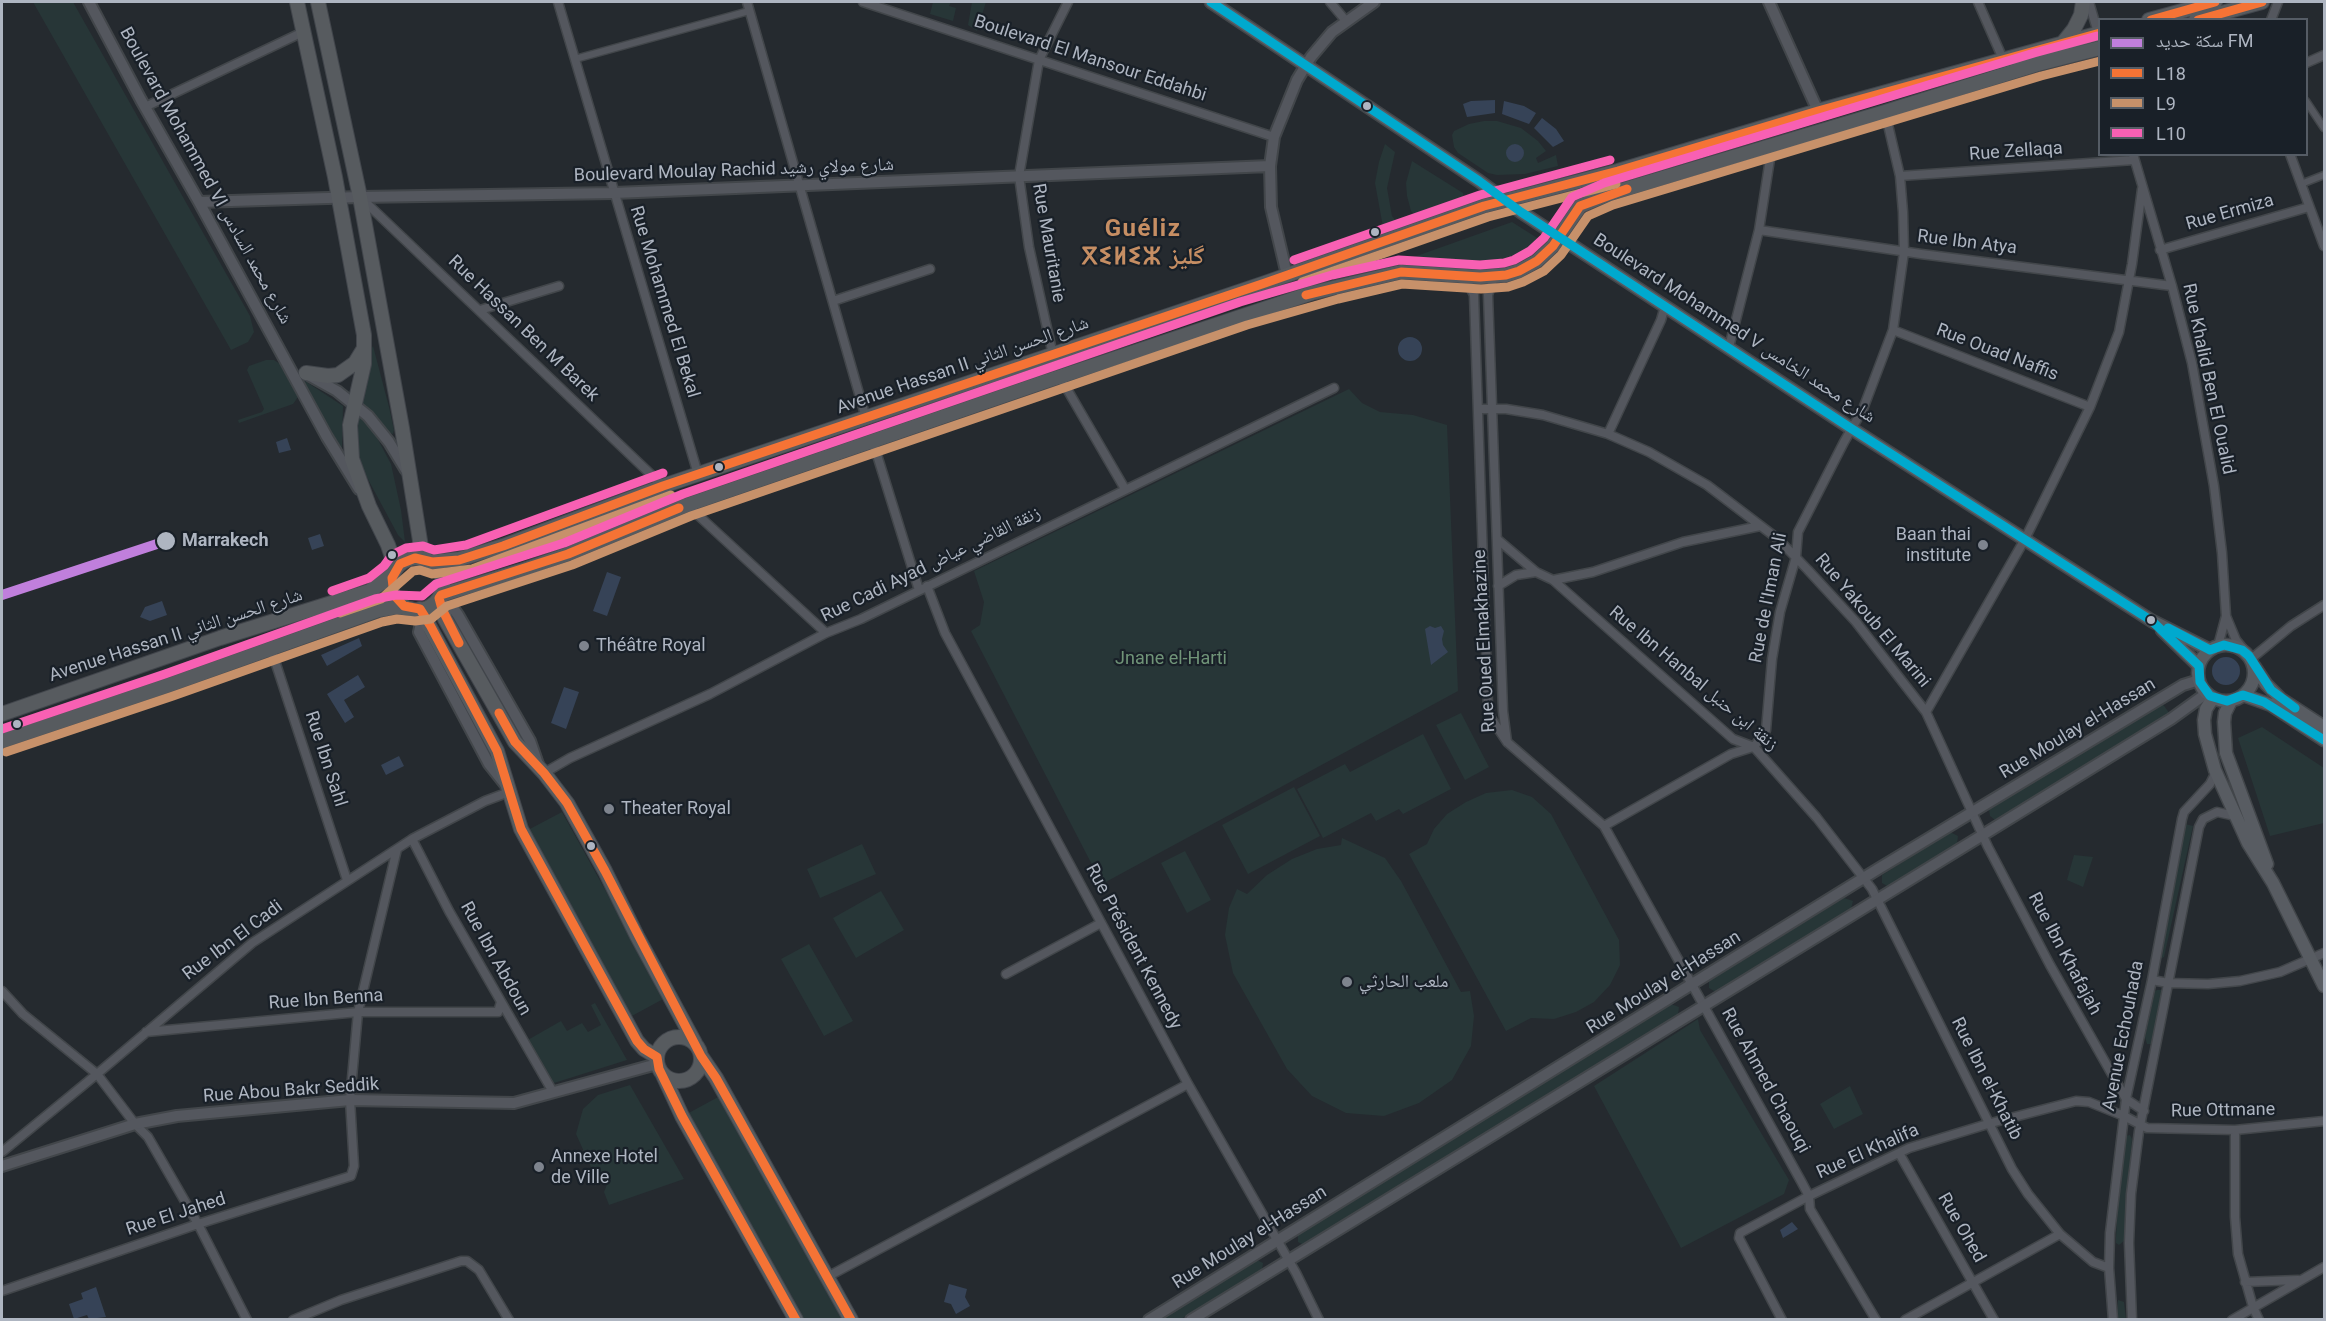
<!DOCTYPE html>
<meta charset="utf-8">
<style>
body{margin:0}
#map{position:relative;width:2326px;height:1321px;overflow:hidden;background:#252a2f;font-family:Roboto,"Noto Naskh Arabic",sans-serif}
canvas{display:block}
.frame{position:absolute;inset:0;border:3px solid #aeb5c1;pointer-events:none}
.legend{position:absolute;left:2098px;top:18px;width:210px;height:138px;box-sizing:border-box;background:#192028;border:2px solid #555c65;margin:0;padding:8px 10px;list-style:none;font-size:18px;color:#aeb5c1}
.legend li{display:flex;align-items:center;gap:12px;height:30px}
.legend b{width:30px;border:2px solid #555c65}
</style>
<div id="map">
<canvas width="2326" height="1321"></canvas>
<div class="frame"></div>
<ul class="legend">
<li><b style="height:8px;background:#c07fdc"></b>سكة حديد FM</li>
<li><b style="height:8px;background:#f57335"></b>L18</li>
<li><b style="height:8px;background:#c7916a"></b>L9</li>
<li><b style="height:8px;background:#f860b3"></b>L10</li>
</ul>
</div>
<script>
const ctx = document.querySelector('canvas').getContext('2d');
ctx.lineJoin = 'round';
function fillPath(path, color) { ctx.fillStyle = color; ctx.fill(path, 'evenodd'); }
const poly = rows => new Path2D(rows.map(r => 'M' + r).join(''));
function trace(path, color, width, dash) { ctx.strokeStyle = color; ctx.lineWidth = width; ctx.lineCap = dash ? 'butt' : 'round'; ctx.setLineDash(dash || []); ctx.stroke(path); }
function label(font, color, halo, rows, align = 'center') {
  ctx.font = font + ' Roboto,"Noto Naskh Arabic","Noto Sans Tifinagh",sans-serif'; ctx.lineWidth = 4.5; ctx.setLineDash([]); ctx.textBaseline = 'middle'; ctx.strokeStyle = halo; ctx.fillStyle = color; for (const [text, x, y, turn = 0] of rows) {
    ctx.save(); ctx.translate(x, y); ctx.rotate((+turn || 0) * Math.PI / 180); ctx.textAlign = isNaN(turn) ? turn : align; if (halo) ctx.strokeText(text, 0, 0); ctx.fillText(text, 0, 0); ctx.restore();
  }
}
const green = poly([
 [33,2,73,2,250,316,254,332,248,342,231,350],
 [933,2,951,2,949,6,956,8,953,21,930,14],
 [972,2,986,2,977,31,968,25],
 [1484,121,1497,121,1521,128,1538,141,1546,151,1536,158,1538,163,1556,155,1558,166,1525,174,1497,175,1488,173,1458,153,1454,147,1452,135,1454,131,1469,124],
 [1385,144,1395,152,1387,188,1392,216,1397,222,1383,227,1375,183,1379,162],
 [1412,161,1463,193,1465,201,1463,205,1419,219,1411,211,1407,196,1406,183],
 [1512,222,1542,241,1529,253,1506,263,1487,266,1411,258],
 [373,346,389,407,394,430,393,434,388,432,379,419,361,403,370,351],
 [266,360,274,360,280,364,298,397,293,404,239,423,238,420,262,412,264,409,247,370,249,366],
 [302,379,343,406,342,450,301,380],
 [1349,389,1362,403,1380,412,1413,415,1447,425,1458,691,1102,884,971,631,980,625,984,602,974,571],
 [357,415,374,432,391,464,401,510,405,542,398,535,363,470,355,440],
 [2162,703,2170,714,1995,820,1990,816,1989,809],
 [1461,713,1489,767,1465,780,1436,725],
 [2262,727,2324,768,2324,823,2270,836,2238,738],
 [1423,734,1451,789,1403,814,1399,809,1376,821,1371,813,1323,838,1297,789,1345,764,1350,772],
 [1294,787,1320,836,1248,874,1222,825],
 [1512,790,1532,797,1551,814,1619,940,1620,965,1610,985,1594,1002,1576,1012,1554,1019,1531,1018,1506,1031,1409,854,1427,844,1434,829,1447,814,1466,802,1486,793],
 [562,812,665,998,630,1017,526,831],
 [2185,824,2193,826,2164,957,2160,959,2156,955],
 [1950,832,1958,836,1957,844,1889,887,1882,883,1882,875],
 [1342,838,1385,858,1401,881,1461,992,1470,991,1474,1016,1471,1046,1452,1080,1419,1103,1384,1116,1346,1113,1312,1096,1287,1069,1233,973,1225,935,1229,908,1237,889,1247,894,1267,875,1292,859,1317,849,1341,845],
 [862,844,876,874,820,898,807,869],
 [1185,851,1211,900,1187,913,1161,863],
 [2074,855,2093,857,2083,887,2067,880],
 [881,891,904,930,856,958,833,918],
 [1844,898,1853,901,1851,909,1716,992,1709,988,1709,981],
 [809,944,853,1021,824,1036,781,959],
 [2157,990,2162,990,2162,994,2153,1040,2151,1044,2147,1044,2145,1037,2155,991],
 [595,1003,627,1060,554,1083,549,1081,526,1041,561,1021,567,1031,582,1023,588,1032,601,1025,591,1005],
 [1671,1004,1679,1007,1678,1015,1304,1245,1298,1242,1298,1234],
 [1698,1019,1700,1030,1789,1180,1784,1194,1681,1248,1594,1086],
 [630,1085,684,1179,609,1205,604,1192,608,1182,595,1176,576,1134,583,1109,598,1095],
 [1850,1086,1863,1114,1834,1129,1820,1104],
 [720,1096,844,1319,798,1319,685,1115],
 [2130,1135,2132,1139,2124,1241,2119,1245,2116,1243,2116,1237,2119,1186,2125,1140,2126,1136],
 [1257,1260,1263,1263,1262,1270,1181,1319,1159,1320],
 [2118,1300,2124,1302,2126,1319,2117,1319]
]);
const water = poly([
 [1495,100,1495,113,1467,117,1463,104,1471,101],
 [1504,101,1524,106,1536,113,1529,124,1502,114],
 [1542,118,1556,129,1564,141,1553,147,1534,128],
 '1506 153a9 9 0 1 1 18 0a9 9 0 1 1-18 0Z',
 '1398 349a12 12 0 1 1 24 0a12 12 0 1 1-24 0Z',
 [287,438,291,450,279,453,276,442],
 [320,534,324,546,312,550,308,538],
 [607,572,621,577,607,616,593,611],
 [162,601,167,615,150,621,140,617,145,607],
 [1430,626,1435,628,1441,626,1444,631,1442,639,1443,645,1448,652,1431,665,1425,629],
 [359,638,362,646,327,666,321,655],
 '2212 671a14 14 0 1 1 28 0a14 14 0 1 1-28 0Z',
 [358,675,365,687,344,700,354,717,345,723,327,694],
 [564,687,579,692,566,729,551,723],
 [399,756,404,766,386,775,381,765],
 [1792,1222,1798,1229,1783,1238,1780,1230],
 [949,1284,967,1289,965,1297,970,1306,956,1314,951,1304,944,1302],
 [96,1287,106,1317,89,1319,87,1315,74,1319,69,1304,83,1299,81,1293]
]);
const pedestrian = poly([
 [575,59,749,11],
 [2306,101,2324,128],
 [2301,184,2324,175]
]);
const minor = poly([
 [558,2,698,474],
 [747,2,866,418],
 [863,2,1274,137],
 [1330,2,1346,21],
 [1978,2,2003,59],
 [2089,2,2099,36],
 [2271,20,2278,2],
 [2306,63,2324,55],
 [145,107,303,32],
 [2133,154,2172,286,2192,363,2214,486,2222,553,2226,616,2236,640,2245,651],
 [2290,154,2324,246],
 [1900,176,2134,160],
 [360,197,663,486],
 [1759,230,1921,254,2172,286],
 [2160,250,2309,207],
 [1494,276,1488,295,1503,711,1507,742],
 [1459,277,1469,285,1474,295,1488,708,1491,718,1507,742,1604,826,1801,1181,1809,1196,1810,1209,1876,1320],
 [833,301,930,269],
 [480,310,559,286],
 [1893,330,2090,407],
 [1729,347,1759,230,1772,146],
 [1053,355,1029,247,1019,176,1039,60,1068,2],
 [1060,377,1125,489],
 [1479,409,1506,409,1543,415,1608,434,1649,452,1707,485,1778,539,1808,570,1856,622,1926,712,1988,847,2050,965,2126,1099,2144,1111],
 [1608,434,1661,320,1665,306],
 [873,442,919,590],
 [687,505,826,633],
 [1497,539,1536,572,1553,580,1733,739,1754,747,1817,818,1872,889,2012,1169,2028,1194,2060,1234,2093,1262,2109,1268],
 [1553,580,1593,572,1683,542,1760,526],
 [927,586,945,633,1188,1084,1296,1273,1319,1320],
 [1498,586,1516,575,1536,572],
 [2218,646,2226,616],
 [271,649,347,880],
 [2251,659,2291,626,2324,605],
 [1926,712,2025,539,2090,407,2119,332,2132,264,2142,189],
 [1754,747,1766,730,1772,659,1780,612,1796,557,1798,532,1844,442,1863,409,1893,330,1904,252,1903,212,1900,176,1885,112],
 [544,773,570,758,710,694,826,633,861,619,1334,388],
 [1604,826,1731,754,1753,747],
 [412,839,449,911,553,1092],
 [1006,974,1101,923],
 [2152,980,2168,983,2208,984,2240,981,2280,972,2324,953],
 [2,991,23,1014,97,1074,135,1124,148,1137,198,1224,247,1320],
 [146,1032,358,1012,498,1012,501,1002],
 [2235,1130,2235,1217,2238,1254,2253,1307,2259,1320],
 [2,1152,97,1074,252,943,412,839,485,801,509,792],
 [1899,1153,1994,1320],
 [827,1277,1188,1084],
 [2245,1282,2298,1280],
 [2,1291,198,1224,351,1176,354,1166,350,1100,358,1012,397,849],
 [293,1320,341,1300,461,1261,467,1261,479,1270,509,1320],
 [1782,1320,1739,1238,1740,1233,1809,1196,1909,1148,1991,1123,2076,1101,2089,1102,2124,1116,2147,1128,2235,1130,2324,1121],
 [1905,1320,2060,1234],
 [2113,1320,2109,1268,2110,1233,2126,1099,2152,980,2182,819,2184,812,2210,784,2216,772],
 [2132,1320,2129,1243,2131,1194,2139,1131,2199,827,2203,819,2217,812,2235,816],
 [2232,1320,2324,1267]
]);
const tertiary = poly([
 [89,2,141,100,199,202,327,437,359,489],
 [1769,2,1818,111],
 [199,202,360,197,614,193,1270,166],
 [1287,275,1271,207,1270,166,1274,137,1297,80,1311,57,1332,32,1374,2],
 [310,376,337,391,368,416,389,442,406,470],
 [440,603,453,608,458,615,530,741,539,767],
 [423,614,419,632,489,764,508,788],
 [2,1166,135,1124,177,1116,350,1100,514,1103,657,1064],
 [1149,1320,1878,869,2183,685,2199,680],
 [1191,1320,1986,833,2171,719,2207,693]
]);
const secondary = poly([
 [1211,2,1479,181,1521,212,1852,429,2152,621,2210,650],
 [2162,630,2199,666],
 '2198 673a28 28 0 1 1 56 0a28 28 0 1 1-56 0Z',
 [2254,666,2266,684,2281,699,2324,727],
 [2243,695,2271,705,2324,740],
 [2213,698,2206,709,2204,720,2205,734,2215,770,2248,843,2273,883,2324,986],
 [2231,701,2225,713,2224,722,2226,753,2267,864]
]);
const primary = poly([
 [297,2,335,177,364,335,364,364,350,425,352,459,369,506,388,545,396,569],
 [318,2,360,197,402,428,421,547,425,559],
 [2149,20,2215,2],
 [2196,20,2262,2],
 [2062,44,2074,29,2081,15,2083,2],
 [306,373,328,376,338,375,355,363,363,350],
 '391 584a26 26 0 1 1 52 0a26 26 0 1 1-52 0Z',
 [432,562,460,559,503,546,663,486,1265,283,1484,206,1618,171,1818,111,2100,33],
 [441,595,520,571,568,554,687,505,1041,383,1312,293,1401,272,1480,277,1506,275,1519,271,1537,261,1553,246,1580,206,1609,194,1885,112,2038,64,2100,48],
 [439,598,445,619,515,742,544,773,567,803,605,871,637,936,695,1043],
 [420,609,497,751,521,829,637,1041,644,1049,657,1057],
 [2,714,220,638,370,591,393,574],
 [2,741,169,685,379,610,397,607,411,609],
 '657 1059a22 22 0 1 1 44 0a22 22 0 1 1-44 0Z',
 [701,1056,716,1078,851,1320],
 [662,1073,682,1116,796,1320]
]);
const bus1 = poly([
 [2151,20,2215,2],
 [2198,20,2262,2],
 [1306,295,1401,272,1480,277,1506,275,1519,271,1537,261,1553,246,1580,206,1627,189],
 [459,643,442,609,439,598,441,595,568,554,679,508],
 [499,713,515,742,544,773,567,803,605,871,701,1056,716,1078,851,1320],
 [796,1320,682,1116,659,1069,657,1057,644,1049,637,1041,521,829,497,751,430,625,420,609,404,606,394,595,392,578,400,564,415,558,432,562,459,560,503,546,663,486,1265,283,1484,206,1618,171,1818,111,2100,33]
]);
const bus2 = poly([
 [1302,282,1488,217,1616,184],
 [340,613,381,599,413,571,420,570,432,574,472,569,671,495],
 [6,752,173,696,382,622,397,619,415,621,431,619,447,606,572,565,691,516,1247,325,1338,299,1402,284,1481,289,1508,287,1523,282,1544,271,1561,255,1588,216,1613,205,2041,76,2100,61]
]);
const bus3 = poly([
 [1294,260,1480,195,1610,160],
 [332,591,369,578,384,566,392,555,406,548,423,546,434,550,466,545,663,473],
 [2,729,165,674,375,599,396,595,422,596,436,584,564,543,683,494,1240,302,1332,275,1399,260,1480,265,1504,263,1514,260,1530,251,1544,238,1572,197,1604,183,2034,53,2097,36]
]);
const bus4 = poly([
 [1211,2,1479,181,1521,212,1852,429,2152,621,2199,666,2200,682,2210,696,2227,701,2243,695,2264,702,2324,740],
 [2168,628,2210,650,2224,645,2242,650,2249,656,2271,690,2295,708]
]);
const rail1 = poly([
 [2,595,166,541]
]);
const markers = [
 [1367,106,5,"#aeb5c1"],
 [1375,232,5,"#aeb5c1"],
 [719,467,5,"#aeb5c1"],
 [166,541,10,"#aeb5c1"],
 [1983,545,6,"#7e848e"],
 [392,555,5,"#aeb5c1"],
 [2151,620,5,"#aeb5c1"],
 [584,646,6,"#7e848e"],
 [17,724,5,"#aeb5c1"],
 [609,809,6,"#7e848e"],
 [591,846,5,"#aeb5c1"],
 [1347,982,6,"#7e848e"],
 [539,1167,6,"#7e848e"]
];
const streetNames = [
 ["Boulevard El Mansour Eddahbi",1090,59,18],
 ["Rue Zellaqa",2016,152,-4],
 ["Boulevard Moulay Rachid شارع مولاي رشيد",734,171,-2],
 ["Boulevard Mohammed VI شارع محمد السادس",205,176,61],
 ["Rue Ermiza",2230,213,-16],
 ["Rue Mauritanie",1048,243,80],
 ["Rue Ibn Atya",1967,243,7],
 ["Rue Mohammed El Bekal",664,302,73],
 ["Rue Hassan Ben M Barek",523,329,44],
 ["Boulevard Mohammed V شارع محمد الخامس",1734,329,33],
 ["Rue Ouad Naffis",1997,353,21],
 ["Avenue Hassan II شارع الحسن الثاني",963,366,-19],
 ["Rue Khalid Ben El Oualid",2208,379,78],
 ["Rue Cadi Ayad زنقة القاضي عياض",931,565,-26],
 ["Rue de l'Iman Ali",1769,598,-79],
 ["Rue Yakoub El Marini",1872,621,50],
 ["Avenue Hassan II شارع الحسن الثاني",176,636,-18],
 ["Rue Oued Elmakhazine",1485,641,-93],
 ["Rue Ibn Hanbal زنقة ابن حنبل",1693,679,40],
 ["Rue Moulay el-Hassan",2078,729,-31],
 ["Rue Ibn Sahl",325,759,72],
 ["Rue Ibn El Cadi",233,941,-37],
 ["Rue Président Kennedy",1133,947,62],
 ["Rue Ibn Khafajah",2064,954,62],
 ["Rue Ibn Abdoun",495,959,61],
 ["Rue Moulay el-Hassan",1664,983,-32],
 ["Rue Ibn Benna",326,1000,-4],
 ["Avenue Echouhada",2124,1036,-79],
 ["Rue Ibn el-Khatib",1986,1079,63],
 ["Rue Ahmed Chaouqi",1765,1081,61],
 ["Rue Abou Bakr Seddik",291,1091,-4],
 ["Rue Ottmane",2223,1111,-1],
 ["Rue El Khalifa",1868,1152,-24],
 ["Rue El Jahed",176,1215,-18],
 ["Rue Ohed",1961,1228,60],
 ["Rue Moulay el-Hassan",1250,1238,-32]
];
const poiNames = [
 ["Baan thai",1971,535,"right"],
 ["institute",1971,556,"right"],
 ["Théâtre Royal",596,646],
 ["Theater Royal",621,809],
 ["ملعب الحارثي",1359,982],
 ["Annexe Hotel",551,1157],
 ["de Ville",551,1178]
];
const stopNames = [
 ["Marrakech",182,541]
];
const parkNames = [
 ["Jnane el-Harti",1171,659]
];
const districtNames = [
 ["Guéliz",1143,230],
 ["ⴳⵉⵍⵉⵣ گليز",1143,258]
];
fillPath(green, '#273637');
fillPath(water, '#364357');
trace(pedestrian, '#42464a', 9);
trace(minor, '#42464a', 11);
trace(tertiary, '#42464a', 14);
trace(secondary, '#42464a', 15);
trace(primary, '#42464c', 16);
trace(pedestrian, '#54575e', 6);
trace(minor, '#54575e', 8);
trace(tertiary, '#54575e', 10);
trace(secondary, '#585c62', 12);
trace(primary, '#575b5f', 14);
trace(bus1, '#f57335', 9);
trace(bus2, '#c7916a', 9);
trace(bus3, '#f860b3', 9);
trace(bus4, '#00a9ce', 9);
trace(rail1, '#c07fdc', 10);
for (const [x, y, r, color] of markers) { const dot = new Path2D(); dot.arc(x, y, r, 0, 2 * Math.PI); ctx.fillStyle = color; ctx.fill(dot); trace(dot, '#192028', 2); }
label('18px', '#aeb5c1', '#192028', streetNames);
label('18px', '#aeb5c1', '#192028', poiNames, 'left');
label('bold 18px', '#aeb5c1', '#192028', stopNames, 'left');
label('18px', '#709478', '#192028', parkNames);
ctx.letterSpacing = '1.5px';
label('bold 24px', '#c68e63', '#192028', districtNames);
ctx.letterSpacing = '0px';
</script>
